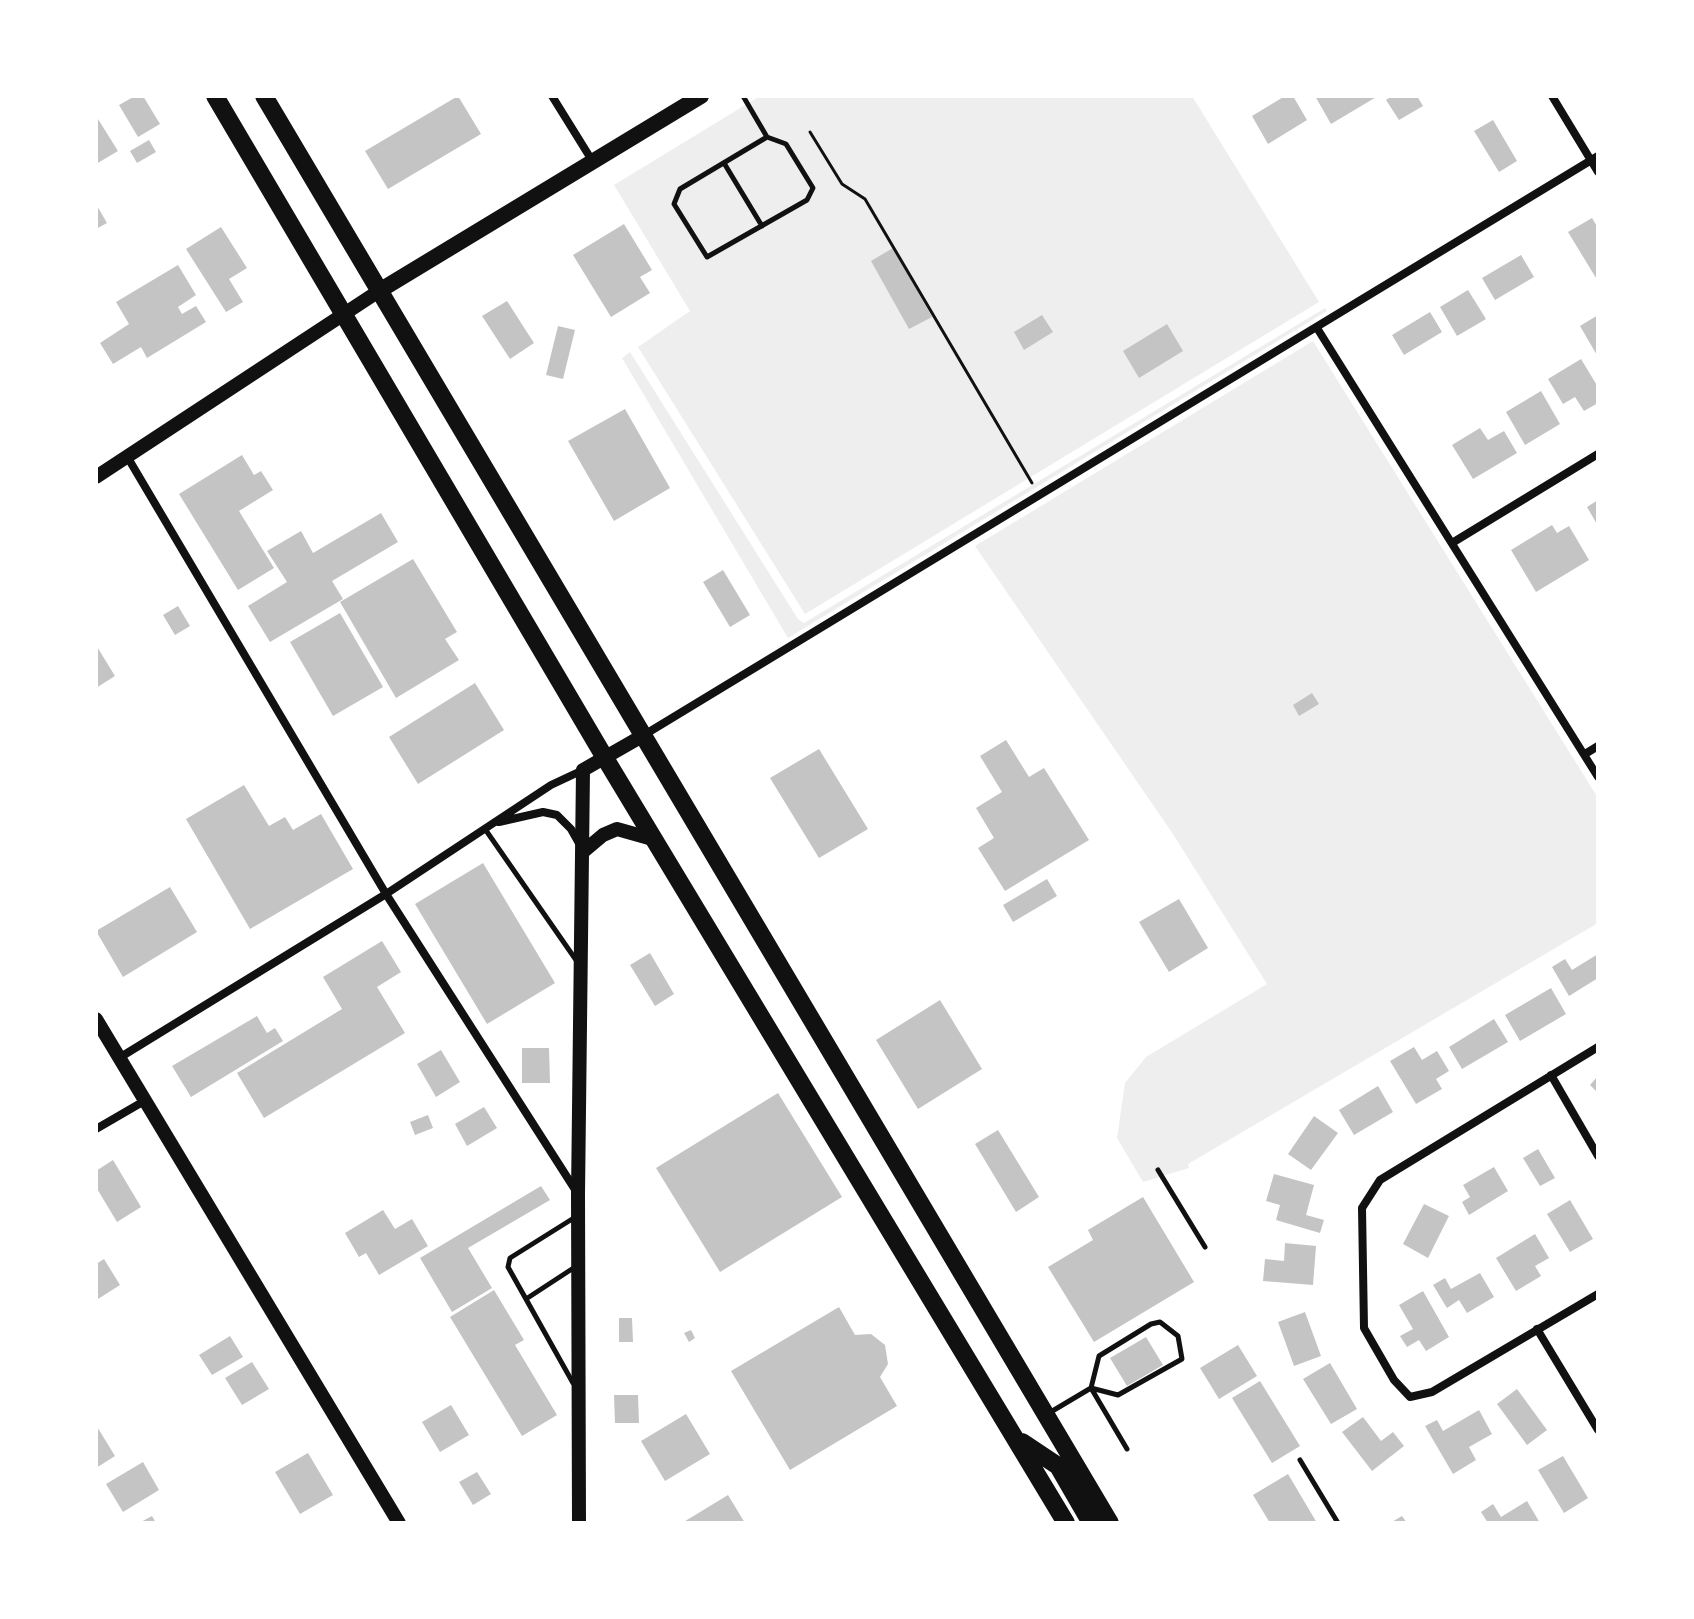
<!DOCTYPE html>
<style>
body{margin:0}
#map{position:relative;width:1694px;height:1619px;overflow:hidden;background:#fff;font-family:Quicksand,sans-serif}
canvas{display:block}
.frame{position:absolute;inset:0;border:98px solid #fff;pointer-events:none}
</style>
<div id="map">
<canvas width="1694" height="1619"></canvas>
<div class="frame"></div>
</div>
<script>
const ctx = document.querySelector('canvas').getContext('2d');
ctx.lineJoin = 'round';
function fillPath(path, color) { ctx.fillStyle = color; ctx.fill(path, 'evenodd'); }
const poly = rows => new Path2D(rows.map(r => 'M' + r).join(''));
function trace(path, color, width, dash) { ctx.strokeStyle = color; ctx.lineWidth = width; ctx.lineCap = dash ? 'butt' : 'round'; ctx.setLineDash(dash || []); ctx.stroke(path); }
const green = poly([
 [760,96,1192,96,1319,302,805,614,638,347,690,311,614,185],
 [1325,308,1327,311,788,638,622,358,630,352,798,619,804,623],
 [1313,341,1598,798,1598,923,1188,1164,1189,1168,1143,1182,1117,1138,1125,1083,1146,1057,1267,984,1173,834,975,546]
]);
const building = poly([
 [135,96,143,96,160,124,138,137,119,105],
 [458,96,481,134,388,189,365,151],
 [1285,96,1293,96,1307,120,1268,144,1252,116],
 [1315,96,1378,96,1331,124],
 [1392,96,1417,96,1423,106,1399,120,1386,100],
 [98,119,118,151,96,164,96,121],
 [1493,120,1517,161,1499,172,1474,131],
 [149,140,156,152,137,163,130,151],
 [96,204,107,223,96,229],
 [1592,218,1598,228,1596,278,1568,232],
 [624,224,652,270,640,277,650,293,611,317,573,255],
 [221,227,247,268,229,279,243,302,226,312,186,249],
 [893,248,932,317,909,329,871,261],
 [1521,255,1534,277,1495,300,1482,278],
 [178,265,196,295,178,307,182,314,196,306,206,322,147,358,141,347,113,364,100,343,129,324,116,302],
 [1468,290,1486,319,1457,336,1440,307],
 [507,301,534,343,510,359,482,316],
 [1430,312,1442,332,1404,355,1392,335],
 [1042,315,1053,332,1024,350,1014,332],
 [1598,315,1598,357,1580,326],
 [1167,324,1183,351,1139,378,1123,351],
 [558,326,575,330,563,379,546,375],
 [1581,359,1598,387,1598,403,1584,411,1575,397,1563,404,1548,379],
 [1541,391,1560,424,1525,445,1506,412],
 [625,409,670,488,614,521,568,441],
 [1480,428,1488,440,1504,431,1517,453,1473,479,1452,445],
 [242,455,254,475,261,471,273,490,239,511,274,568,238,590,179,494],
 [1598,500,1598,526,1587,507],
 [381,513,398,542,332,581,343,599,270,642,248,606,287,582,267,551,301,531,313,553],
 [1552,525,1557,533,1569,526,1589,560,1536,592,1511,550],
 [413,559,457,632,445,639,459,660,396,698,340,602],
 [723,570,750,615,730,627,703,582],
 [178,606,190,626,175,635,163,615],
 [340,613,383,687,333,716,290,642],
 [96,645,115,676,96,688],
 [475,683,504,730,418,784,389,737],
 [1312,693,1319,704,1299,716,1293,705],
 [1006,740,1029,777,1044,768,1089,840,1005,891,978,848,994,838,976,808,1002,792,980,756],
 [819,749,868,829,819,858,770,778],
 [244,785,269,826,285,817,293,830,321,814,353,869,250,929,186,819],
 [483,863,555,983,487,1024,415,904],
 [1047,879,1057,896,1013,922,1003,905],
 [170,887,197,932,123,977,96,931],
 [1179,899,1208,948,1169,972,1139,922],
 [382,941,401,972,377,987,405,1033,264,1118,237,1073,342,1009,323,977],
 [650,953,674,994,655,1006,630,965],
 [1598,954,1598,978,1569,996,1552,967,1565,959,1572,970],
 [1551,988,1566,1014,1520,1041,1505,1015],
 [940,1000,982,1069,918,1109,876,1040],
 [257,1016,267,1033,275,1028,283,1041,191,1097,172,1066],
 [1494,1019,1508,1042,1462,1069,1449,1047],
 [1414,1047,1422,1060,1437,1051,1449,1071,1436,1079,1442,1089,1416,1104,1390,1061],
 [522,1048,549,1048,550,1083,522,1083],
 [441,1050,460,1082,436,1097,417,1064],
 [1598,1076,1598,1093,1590,1085],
 [1378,1086,1393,1112,1354,1135,1339,1110],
 [778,1093,842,1197,720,1272,656,1168],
 [484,1107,497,1128,467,1146,455,1124],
 [428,1115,433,1128,415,1135,410,1122],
 [1314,1116,1338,1133,1311,1170,1288,1154],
 [998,1130,1039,1197,1016,1212,975,1144],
 [1538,1149,1555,1178,1540,1186,1523,1158],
 [113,1160,141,1207,117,1222,96,1187,96,1171],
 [1494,1167,1508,1191,1469,1215,1462,1202,1470,1197,1463,1185],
 [1274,1174,1314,1185,1306,1215,1324,1220,1320,1233,1276,1220,1280,1205,1266,1201],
 [541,1186,550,1200,468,1248,492,1288,452,1312,420,1258],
 [1143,1197,1194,1282,1094,1342,1048,1267,1093,1240,1088,1230],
 [1570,1200,1593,1239,1570,1252,1547,1214],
 [1424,1204,1449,1216,1428,1258,1403,1244],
 [383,1210,395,1229,412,1219,428,1246,379,1275,366,1253,359,1257,345,1233],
 [1535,1234,1549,1258,1535,1266,1541,1276,1516,1291,1496,1258],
 [1285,1243,1316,1246,1313,1285,1263,1281,1265,1259,1284,1261],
 [104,1259,120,1285,98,1299,96,1264],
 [1480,1273,1494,1297,1467,1313,1459,1300,1447,1308,1433,1285,1445,1278,1451,1289],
 [494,1290,524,1340,515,1345,557,1415,522,1436,450,1317],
 [1423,1291,1449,1337,1426,1351,1419,1340,1407,1347,1400,1336,1413,1329,1399,1305],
 [839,1307,855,1335,871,1334,885,1345,888,1364,880,1377,897,1406,790,1470,731,1371],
 [1305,1312,1321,1356,1294,1366,1278,1322],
 [619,1318,632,1318,633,1342,619,1342],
 [691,1330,695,1338,689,1342,684,1333],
 [230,1336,243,1357,212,1375,199,1355],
 [1146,1337,1163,1365,1127,1386,1110,1358],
 [1238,1345,1257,1376,1219,1399,1200,1368],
 [252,1362,269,1389,242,1405,225,1378],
 [1330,1363,1357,1409,1331,1424,1303,1379],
 [1260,1381,1300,1446,1272,1463,1232,1398],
 [1517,1389,1547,1430,1527,1445,1497,1404],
 [614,1395,638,1395,639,1423,615,1423],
 [451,1405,469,1435,440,1452,422,1422],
 [1479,1410,1492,1434,1469,1447,1476,1460,1453,1474,1425,1426,1437,1420,1443,1431],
 [686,1414,710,1454,665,1481,641,1441],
 [1363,1417,1381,1441,1393,1432,1404,1446,1372,1471,1342,1432],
 [96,1425,115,1456,96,1468],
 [308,1453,333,1495,300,1514,275,1472],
 [1563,1456,1588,1498,1564,1513,1538,1470],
 [143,1462,159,1490,123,1512,106,1484],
 [477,1472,491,1494,473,1505,459,1482],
 [1288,1474,1317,1523,1270,1523,1253,1495],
 [728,1495,745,1523,682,1523],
 [1527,1501,1540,1523,1488,1523,1481,1512,1493,1504,1501,1517],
 [152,1516,156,1523,139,1523],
 [1402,1516,1407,1523,1390,1523]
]);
const path = poly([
 [810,132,842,184,865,199,1032,483]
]);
const service = poly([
 [743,96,767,137,786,144,813,188,807,200,707,257,674,204,680,189,767,137],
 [724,163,762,226],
 [485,829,576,960],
 [1158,1170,1205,1247],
 [526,1299,575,1267],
 [573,1383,508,1267,510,1258,577,1216],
 [1049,1413,1091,1388,1118,1395,1182,1359,1178,1336,1160,1322,1151,1324,1099,1356,1091,1388,1127,1449],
 [1300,1460,1338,1523]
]);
const minor = poly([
 [552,96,593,162],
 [1552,96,1598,172],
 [1317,328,1598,777],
 [128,458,386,894,576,1191],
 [1452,543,1598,454],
 [644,735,1598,156],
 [1585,754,1598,746],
 [499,822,543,812,557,815,571,829,580,845],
 [1598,1047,1380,1180,1362,1208,1364,1328,1394,1380,1410,1397,1432,1392,1598,1294],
 [119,1058,386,894,551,785,583,770],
 [1551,1075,1598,1156],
 [96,1129,146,1100],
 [1537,1329,1598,1430]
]);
const tertiary = poly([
 [96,477,379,291],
 [584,851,603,835,617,829,656,840],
 [96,1019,399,1523],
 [579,1523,578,1194,583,770,644,735]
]);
const secondary = poly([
 [379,291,701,96]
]);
const primary = poly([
 [215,96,605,758,1066,1523],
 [264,96,1110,1523],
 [1022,1442,1058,1466,1091,1523]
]);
fillPath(green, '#eee');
fillPath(building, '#c4c4c4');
trace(path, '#111', 3);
trace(service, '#111', 5);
trace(minor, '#111', 8);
trace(tertiary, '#111', 14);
trace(secondary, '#111', 16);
trace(primary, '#111', 18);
</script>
